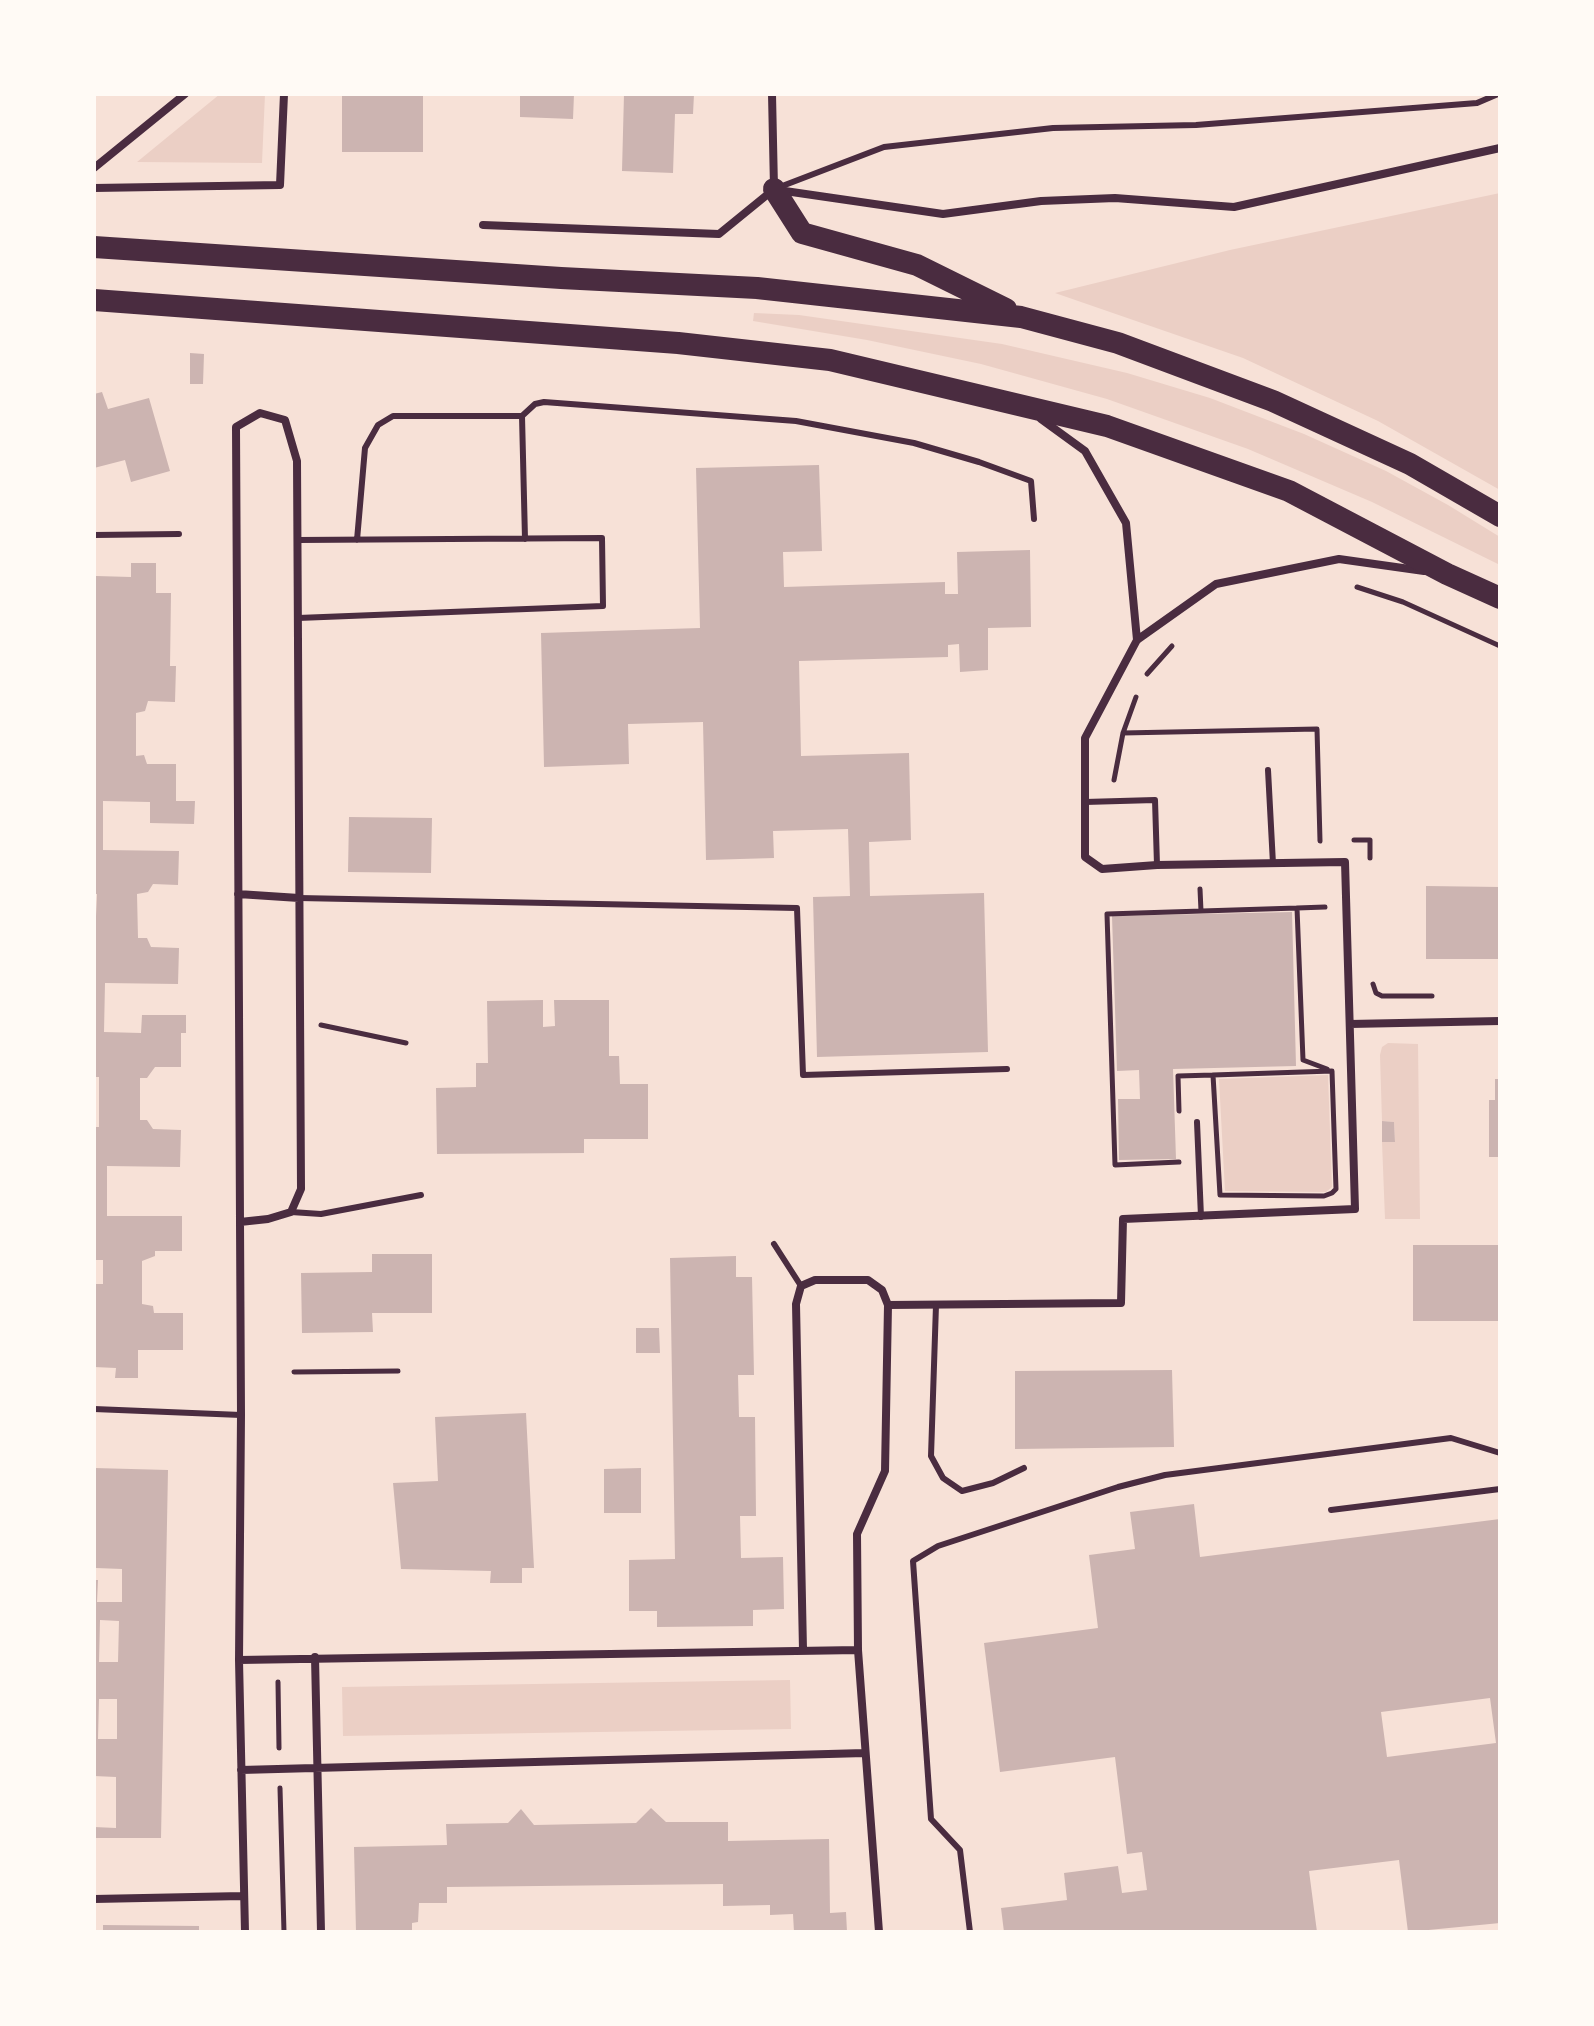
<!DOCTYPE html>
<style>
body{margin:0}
#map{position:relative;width:1594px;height:2026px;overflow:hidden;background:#f7e1d7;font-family:Cabin,sans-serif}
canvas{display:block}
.frame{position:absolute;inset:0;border:96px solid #fffaf5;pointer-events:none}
</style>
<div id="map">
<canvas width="1594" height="2026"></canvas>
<div class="frame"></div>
</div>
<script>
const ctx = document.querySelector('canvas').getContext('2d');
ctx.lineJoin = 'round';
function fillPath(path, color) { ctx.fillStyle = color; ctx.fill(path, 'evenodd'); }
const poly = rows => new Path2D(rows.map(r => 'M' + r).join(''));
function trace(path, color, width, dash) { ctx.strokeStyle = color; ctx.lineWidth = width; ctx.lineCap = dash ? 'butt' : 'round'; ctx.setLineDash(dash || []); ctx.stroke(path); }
const green = poly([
 [220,94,265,94,262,163,137,162],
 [1500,193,1500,490,1378,421,1243,358,1055,293,1230,250],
 [754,313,799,315,1002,344,1127,373,1210,398,1304,434,1386,471,1448,505,1500,537,1500,565,1372,502,1248,449,1107,399,981,364,867,340,753,321],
 [1388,1043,1418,1044,1420,1219,1385,1219,1382,1142,1395,1141,1394,1122,1382,1121,1380,1055,1382,1047],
 [1328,1075,1332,1187,1326,1192,1225,1191,1219,1079],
 [790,1680,791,1729,343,1736,342,1687]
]);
const building = poly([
 [342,94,423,94,423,152,342,152],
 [520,94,574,94,573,119,520,117],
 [624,94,694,94,693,114,675,114,673,173,622,171],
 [190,353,204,354,203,384,190,384],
 [102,392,108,409,149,398,170,471,131,482,125,460,94,468,94,394],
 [819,465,822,551,783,552,784,587,945,582,945,594,958,594,957,552,1030,550,1031,627,988,628,988,670,960,672,959,644,948,645,948,657,799,661,801,756,909,753,911,840,869,842,870,896,984,893,988,1052,817,1057,813,897,850,896,848,829,773,831,774,858,706,860,703,722,628,724,629,764,544,767,541,633,700,628,696,468],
 [131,563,156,563,156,593,171,593,170,666,176,666,175,702,148,701,145,711,136,713,136,756,144,755,147,764,176,764,176,801,195,801,194,824,150,823,150,802,103,801,103,850,179,851,178,885,153,884,148,892,137,894,138,938,147,938,151,947,179,948,178,984,105,983,104,1032,141,1033,142,1015,186,1015,186,1033,181,1033,181,1067,155,1067,147,1078,140,1078,140,1120,147,1120,153,1129,181,1130,180,1167,107,1166,107,1216,182,1216,182,1251,155,1251,155,1256,142,1261,142,1304,153,1306,154,1313,183,1313,183,1350,138,1350,138,1378,115,1378,116,1368,94,1367,94,1284,103,1284,103,1260,94,1260,94,1127,99,1127,99,1077,94,1077,94,916,96,916,97,894,94,894,94,590,96,576,131,577],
 [349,817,432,818,431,873,348,872],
 [1426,886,1500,887,1500,959,1426,959],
 [1292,912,1296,1066,1173,1069,1176,1159,1119,1160,1118,1099,1140,1099,1139,1070,1117,1071,1112,916],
 [543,1000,543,1027,555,1026,554,1000,609,1000,609,1056,619,1056,620,1084,648,1084,648,1139,584,1139,584,1153,437,1154,436,1088,476,1087,476,1063,488,1063,487,1001],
 [1495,1079,1500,1079,1500,1157,1489,1157,1489,1100,1495,1100],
 [1382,1121,1394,1122,1395,1142,1382,1142],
 [1413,1245,1500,1245,1500,1321,1413,1321],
 [372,1254,432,1254,432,1313,372,1313,373,1332,302,1333,301,1273,372,1272],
 [736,1256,736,1277,752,1277,754,1375,738,1375,739,1417,755,1417,756,1516,740,1516,741,1558,783,1557,784,1609,753,1610,753,1626,657,1627,657,1611,629,1611,629,1560,675,1559,670,1258],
 [636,1328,659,1328,660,1353,636,1353],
 [1172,1370,1174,1447,1015,1449,1015,1371],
 [526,1413,534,1568,522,1568,522,1583,490,1583,491,1571,401,1569,393,1483,438,1481,435,1417],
 [94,1468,168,1470,161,1838,94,1838,94,1827,116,1828,116,1777,94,1776,94,1580,98,1580,97,1602,122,1602,122,1569,96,1568],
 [100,1620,119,1621,118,1662,99,1662],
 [99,1699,117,1699,117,1739,98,1739],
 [641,1468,641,1513,604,1513,604,1469],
 [1194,1504,1200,1557,1500,1519,1500,1923,1408,1932,1399,1860,1309,1871,1317,1932,1004,1932,1001,1908,1067,1900,1064,1873,1118,1866,1122,1893,1147,1890,1142,1852,1127,1854,1115,1757,1000,1772,984,1643,1098,1628,1089,1555,1135,1549,1130,1512],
 [1490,1698,1496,1743,1387,1757,1381,1712],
 [651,1808,666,1822,728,1822,728,1841,829,1839,830,1913,846,1912,847,1932,794,1932,793,1914,770,1915,770,1905,723,1906,723,1884,447,1887,447,1903,419,1903,418,1922,412,1923,412,1932,356,1932,354,1847,447,1845,446,1824,508,1823,521,1809,534,1825,636,1823],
 [103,1925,199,1926,199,1932,103,1932]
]);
const path = poly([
 [1357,587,1403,602,1500,646],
 [1147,674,1172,646],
 [1123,733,1317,729,1320,841],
 [1114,780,1123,733,1136,697],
 [1354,840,1370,840,1370,858],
 [1200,889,1201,911],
 [1325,907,1297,908,1303,1060,1327,1069],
 [1373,984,1376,993,1382,996,1432,996],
 [321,1025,406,1043],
 [1332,1071,1336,1189,1332,1193,1324,1196,1220,1195,1213,1075,1332,1071],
 [1179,1111,1178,1076,1213,1075],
 [1179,1162,1115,1165,1107,914,1297,908],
 [294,1372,398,1371],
 [278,1682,279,1748],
 [280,1788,284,1932]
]);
const service = poly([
 [777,188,884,147,1053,128,1196,125,1477,103,1498,94],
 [94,535,179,534],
 [525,539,522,416,535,404,544,402,796,421,914,443,979,462,1031,481,1034,519],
 [298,540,602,538,603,606,298,618],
 [357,540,365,448,378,425,393,416,522,416],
 [1268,770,1273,864],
 [1085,802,1155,800,1157,865],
 [299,898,797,908,803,1075,1007,1069],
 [1197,1122,1201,1217],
 [291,1212,321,1214,421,1195],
 [774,1244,801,1286],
 [936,1305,931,1456,943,1478,962,1491,993,1483,1024,1468],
 [94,1409,241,1415],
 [1331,1510,1500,1489],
 [970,1932,960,1850,931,1819,913,1561,938,1546,1118,1487,1165,1475,1451,1438,1500,1453]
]);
const minor = poly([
 [772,94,774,188],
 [94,168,185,94],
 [94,188,280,185,284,94],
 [778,190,943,214,1041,201,1115,198,1234,207,1500,148],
 [483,225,719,234,773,190],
 [1041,419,1085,451,1126,523,1137,640],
 [238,894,299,898],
 [1350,1024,1500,1021],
 [240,1222,268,1219,291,1212,301,1189,297,461,285,420,260,413,236,427,237,618,239,1011,240,1222,241,1415,239,1660,245,1932],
 [888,1305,1121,1303,1123,1219,1355,1209,1345,862,1157,865,1102,869,1085,857,1085,738,1137,640,1216,584,1339,559,1424,571],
 [803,1650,796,1304,801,1286,815,1280,868,1280,882,1290,888,1305,885,1471,857,1534,858,1650,879,1932],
 [315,1657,321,1932],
 [239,1660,858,1650],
 [241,1770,865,1753],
 [94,1899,243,1896]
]);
const trunk = poly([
 [774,189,802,233,917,265,1006,309],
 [94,247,561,278,757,288,1021,317,1118,343,1273,401,1410,464,1500,516],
 [94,300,678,343,830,360,1107,426,1289,491,1447,574,1500,598]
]);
fillPath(green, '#ebcfc5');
fillPath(building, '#ccb4b1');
trace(path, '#4a2c40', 5);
trace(service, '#4a2c40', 6);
trace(minor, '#4a2c40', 8);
trace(trunk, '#4a2c40', 22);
</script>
